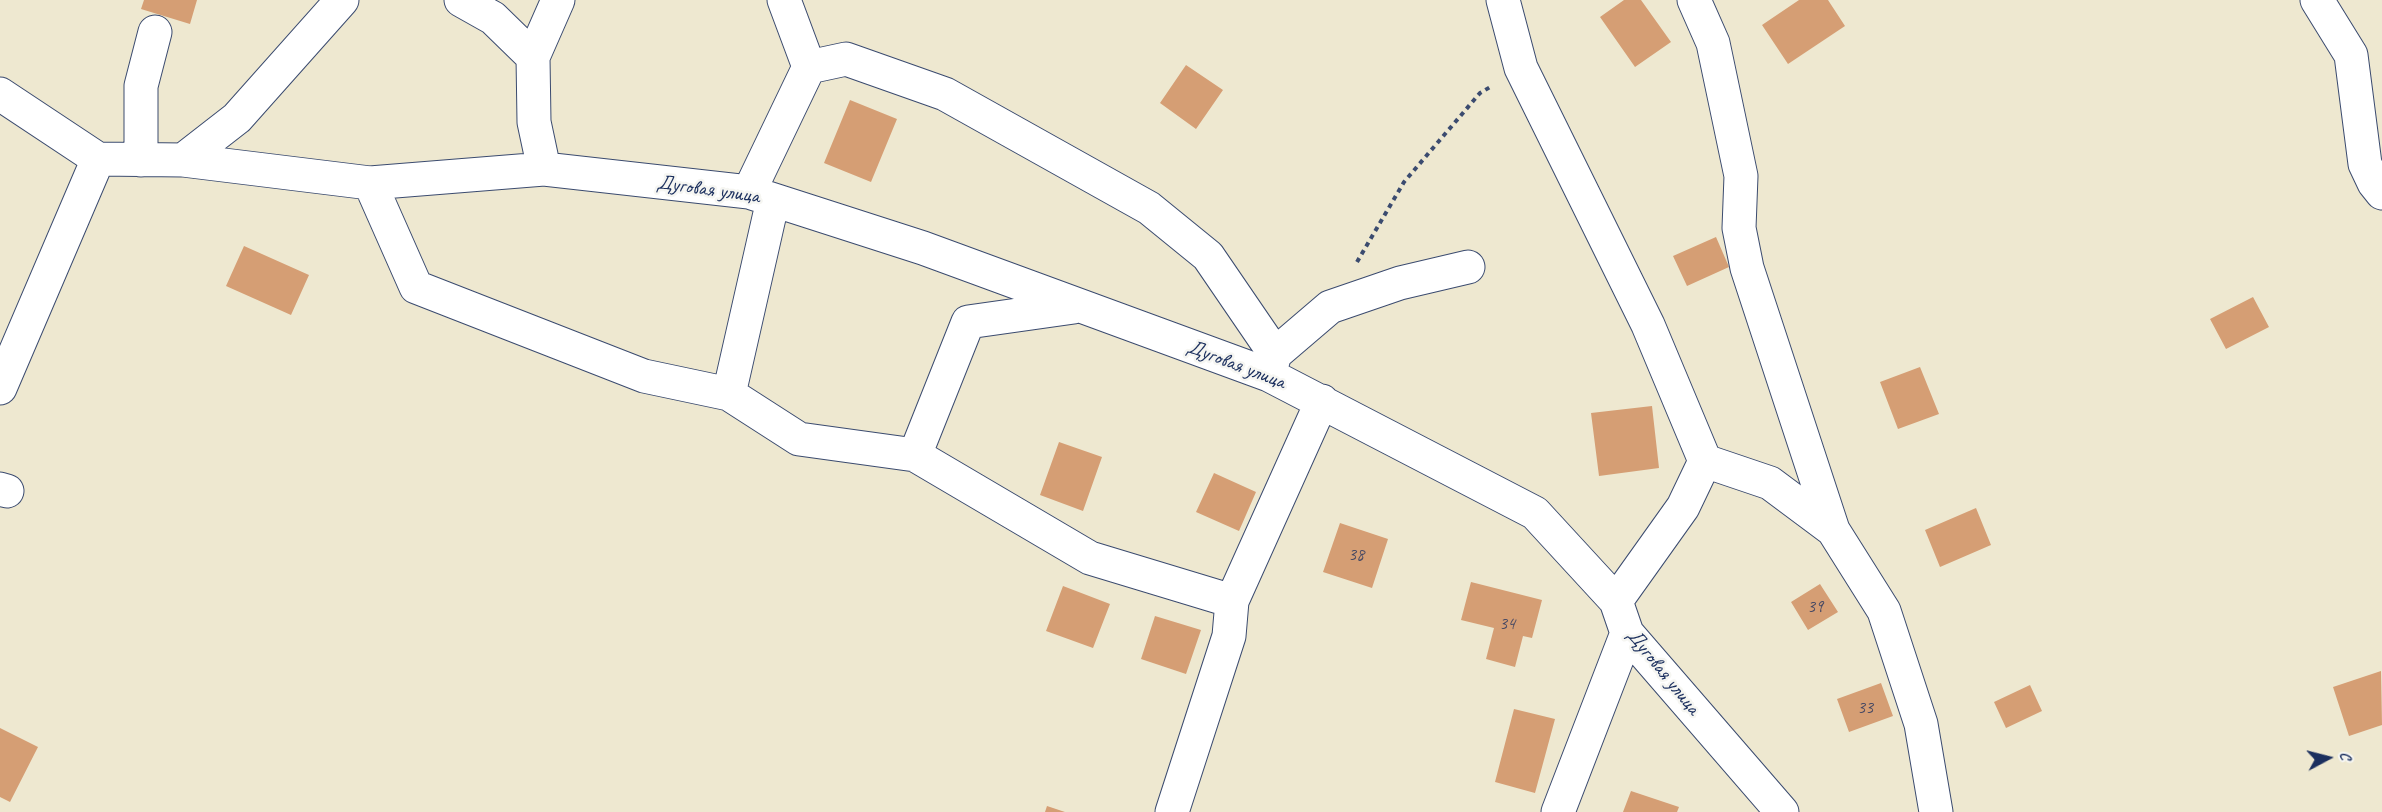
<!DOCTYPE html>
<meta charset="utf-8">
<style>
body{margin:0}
#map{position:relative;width:2382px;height:812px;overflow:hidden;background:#eee8d0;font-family:Caveat,sans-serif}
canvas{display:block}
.north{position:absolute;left:2298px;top:728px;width:60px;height:60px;-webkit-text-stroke:4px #f6f6f2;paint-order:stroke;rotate:83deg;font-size:16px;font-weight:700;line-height:24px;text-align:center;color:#1b2f5e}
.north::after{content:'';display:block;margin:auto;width:21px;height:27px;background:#1b2f5e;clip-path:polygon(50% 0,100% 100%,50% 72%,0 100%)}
</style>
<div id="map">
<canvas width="2382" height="812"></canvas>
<div class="north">С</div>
</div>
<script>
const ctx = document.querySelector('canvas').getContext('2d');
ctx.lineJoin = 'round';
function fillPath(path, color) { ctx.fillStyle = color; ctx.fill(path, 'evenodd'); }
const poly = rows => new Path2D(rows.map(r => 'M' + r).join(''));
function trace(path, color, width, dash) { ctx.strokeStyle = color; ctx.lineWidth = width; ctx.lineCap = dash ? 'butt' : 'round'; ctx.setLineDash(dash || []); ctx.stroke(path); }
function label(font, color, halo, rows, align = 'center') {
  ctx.font = font + ' Caveat,sans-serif'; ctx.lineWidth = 5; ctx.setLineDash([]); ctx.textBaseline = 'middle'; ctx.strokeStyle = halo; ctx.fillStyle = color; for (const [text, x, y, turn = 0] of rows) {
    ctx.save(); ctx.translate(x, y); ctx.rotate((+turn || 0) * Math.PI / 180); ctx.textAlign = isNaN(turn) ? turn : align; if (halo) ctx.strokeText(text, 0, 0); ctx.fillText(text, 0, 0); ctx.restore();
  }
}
const building = poly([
 [144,0,197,0,190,24,141,9],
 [1624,0,1641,0,1671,42,1635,67,1600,17],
 [1799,0,1828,0,1845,26,1788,64,1762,25],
 [1186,65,1223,90,1196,129,1160,103],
 [850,100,897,119,871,182,824,163],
 [1716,237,1729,267,1687,286,1673,256],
 [244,246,309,275,291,315,226,286],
 [2253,297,2269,327,2226,349,2210,319],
 [1920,367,1939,414,1898,429,1880,382],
 [1652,406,1659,468,1599,476,1591,413],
 [1059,442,1102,457,1083,511,1040,495],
 [1214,473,1256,492,1239,531,1196,512],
 [1976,508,1991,545,1940,567,1925,530],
 [1340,523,1388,539,1372,588,1323,572],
 [1471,582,1542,600,1532,638,1523,636,1515,667,1486,659,1494,628,1461,620],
 [1820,584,1838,612,1808,630,1791,602],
 [1063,586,1110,604,1093,648,1046,631],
 [1155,616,1201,630,1186,674,1141,659],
 [2381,671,2382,725,2349,736,2333,687],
 [1881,683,1893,716,1849,732,1837,699],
 [2030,685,2042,711,2006,728,1994,702],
 [1514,709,1555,719,1535,793,1495,782],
 [0,728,38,747,10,802,0,797],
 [1631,791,1679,807,1677,812,1623,812],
 [1047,806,1065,812,1045,812]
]);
const path = poly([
 [1357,262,1404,182,1480,93,1492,86]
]);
const minor = poly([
 [461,0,493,18,533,57],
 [784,0,809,67],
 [1503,0,1521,68,1648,325,1705,461,1683,507,1616,601],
 [1694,0,1713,43,1741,176,1739,228,1747,268,1833,530],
 [2317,0,2351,55,2365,164,2374,183,2382,193],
 [0,94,98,159,183,160,370,183,544,169,749,192,923,248,1269,375,1535,513,1616,601,1627,633,1782,812],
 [141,160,141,86,155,32],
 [183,160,237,118,342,0],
 [544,169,534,122,533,57,558,0],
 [370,183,416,287,644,376,729,394],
 [749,192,809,67,846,59,945,94,1149,208,1208,256,1275,354,1269,375],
 [773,200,729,394,799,439,915,455,1090,558,1232,601],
 [1275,354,1330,307,1400,283,1468,267],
 [0,388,98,159],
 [915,455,968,322,1074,307],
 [1705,461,1770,483,1833,530,1884,611,1921,724,1936,812],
 [0,489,7,491],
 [1172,812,1229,636,1232,601,1322,401],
 [1558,812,1627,633]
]);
const numberNames = [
 ["38",1356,555],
 ["39",1815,607],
 ["34",1507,624],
 ["33",1865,708]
];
const streetNames = [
 ["Дуговая улица",708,190,8],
 ["Дуговая улица",1236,365,21],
 ["Дуговая улица",1663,672,51]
];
fillPath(building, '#d59e74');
trace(minor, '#3b4b6f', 35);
trace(path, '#3b4b6f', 4, [4.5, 4.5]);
trace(minor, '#fff', 33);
label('18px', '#4a4b64', null, numberNames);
label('21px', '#1b2f5e', '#f6f6f2', streetNames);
</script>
